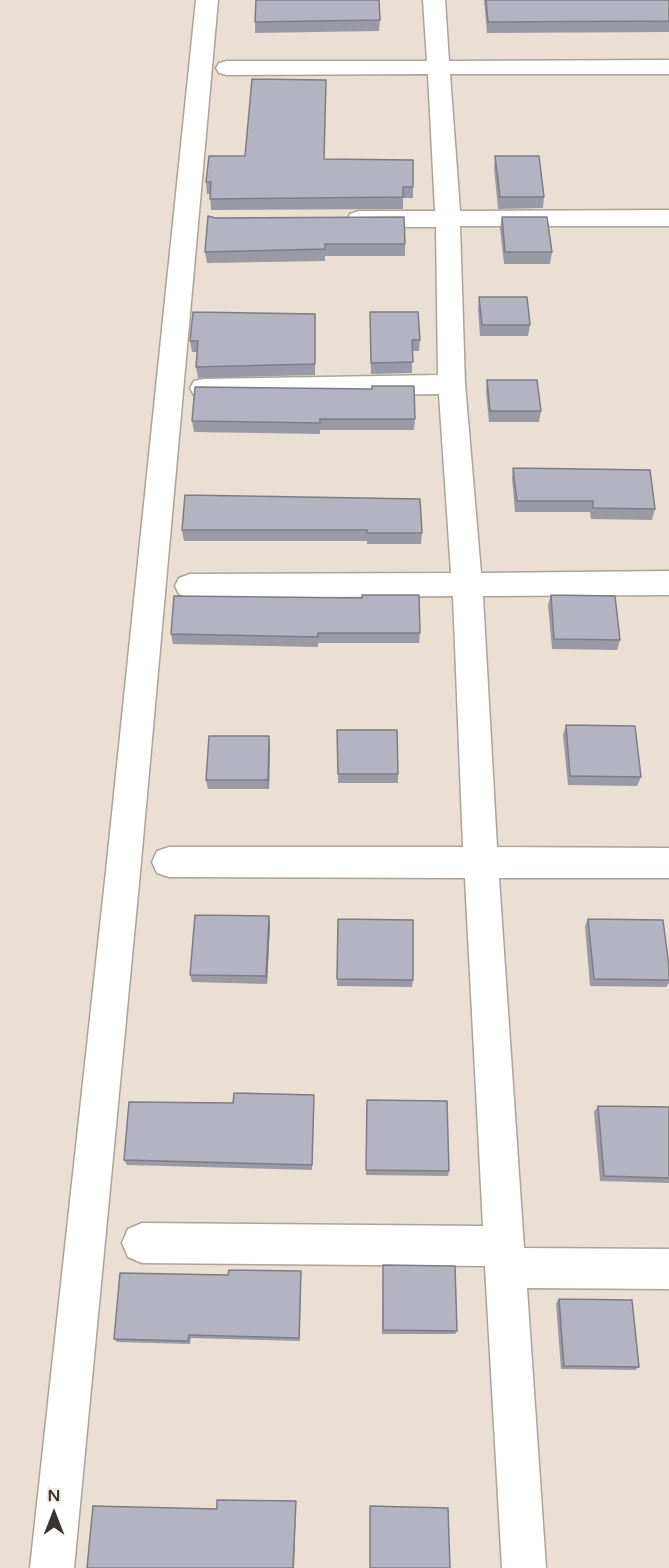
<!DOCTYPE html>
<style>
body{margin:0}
#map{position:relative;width:669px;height:1568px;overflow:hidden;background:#e9dfd3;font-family:"Varela Round",sans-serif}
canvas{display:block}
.north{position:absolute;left:24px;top:1484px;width:60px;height:60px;-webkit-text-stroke:4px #f6ece0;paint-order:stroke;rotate:0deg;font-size:16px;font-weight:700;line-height:24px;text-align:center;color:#393530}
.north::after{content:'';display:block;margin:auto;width:21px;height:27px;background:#393530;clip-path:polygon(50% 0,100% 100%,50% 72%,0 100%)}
</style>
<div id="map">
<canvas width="669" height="1568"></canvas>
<div class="north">N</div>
</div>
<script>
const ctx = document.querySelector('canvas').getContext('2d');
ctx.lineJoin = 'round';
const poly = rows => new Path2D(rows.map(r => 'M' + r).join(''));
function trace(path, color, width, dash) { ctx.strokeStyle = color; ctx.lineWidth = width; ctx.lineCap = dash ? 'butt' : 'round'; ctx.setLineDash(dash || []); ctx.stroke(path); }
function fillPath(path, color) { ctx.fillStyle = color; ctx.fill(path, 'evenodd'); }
const minor = poly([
 [423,0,445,0,449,61,669,60,669,74,450,74,460,211,669,210,669,226,460,226,465,384,481,573,669,571,669,595,483,596,497,847,669,848,669,878,499,878,524,1248,669,1249,669,1289,527,1288,546,1568,502,1568,485,1266,142,1263,128,1257,122,1243,128,1229,142,1223,483,1226,465,878,169,877,157,873,152,862,157,851,169,847,463,847,453,596,190,598,179,594,175,586,179,578,190,574,451,573,439,394,204,397,194,395,190,388,194,381,204,379,438,375,436,227,359,227,350,224,347,219,350,214,359,211,435,211,428,74,227,75,219,73,216,68,219,63,227,61,427,61,423,0]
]);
const tertiary = poly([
 [196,0,218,0,141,862,74,1568,30,1568,107,862,196,0]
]);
const wall = poly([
 [484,0,669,0,669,32,487,33],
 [380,20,379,31,255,33,255,22],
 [495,156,544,197,543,208,498,209,494,168],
 [324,159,413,187,413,198,403,198,403,209,211,210,210,194,207,194,206,182],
 [502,217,552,252,550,264,504,264,500,228],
 [215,218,405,244,405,256,325,256,325,261,207,263,205,252],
 [479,297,530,325,528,336,480,336,478,309],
 [370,312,420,340,419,351,412,351,412,373,371,374],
 [315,314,315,375,198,378,196,367,198,352,192,352,190,341],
 [487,380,541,411,539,422,489,422,486,391],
 [195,387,415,419,414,430,320,430,320,434,194,432,192,421],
 [513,468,655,509,652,520,591,519,590,512,515,512,512,478],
 [185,495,422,533,421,544,367,544,367,541,184,541,182,530],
 [551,595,620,640,617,650,552,649,548,605],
 [174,596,420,633,419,643,318,643,318,647,173,644,171,634],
 [566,725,641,777,637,786,568,785,563,735],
 [337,730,398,774,398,783,338,783],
 [270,745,269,789,208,789,206,780],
 [269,916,270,924,267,984,192,982,190,975],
 [338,919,413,980,412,987,337,986],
 [588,919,669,967,669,983,666,987,590,986,585,926],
 [314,1101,312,1170,127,1165,124,1160],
 [366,1106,449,1171,448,1176,366,1175],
 [598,1106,669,1107,669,1183,600,1181,594,1112],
 [383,1265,457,1331,455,1334,382,1334],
 [301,1275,300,1341,191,1338,190,1344,117,1342,114,1339],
 [559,1299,639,1367,635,1370,561,1369,556,1303]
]);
const shadedWall = poly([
 [269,736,270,745,269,789,268,780],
 [269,916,270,924,267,984,266,976],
 [296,1501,294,1568,293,1568]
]);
const building = poly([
 [256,0,379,0,380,20,255,22,256,0],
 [486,0,669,0,669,21,488,22,486,0],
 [252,79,326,80,324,159,413,160,413,187,403,187,403,197,210,199,211,182,206,182,209,156,245,156,252,79],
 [495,156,539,156,544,197,500,197,495,156],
 [208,216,215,218,404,217,405,244,325,244,325,249,205,252,208,216],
 [502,217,547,217,552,252,505,252,502,217],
 [479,297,527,297,530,325,482,325,479,297],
 [193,312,315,314,315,364,196,367,198,341,190,341,193,312],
 [370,312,418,312,420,340,412,340,413,362,371,363,370,312],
 [487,380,537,380,541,411,490,411,487,380],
 [372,386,414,386,415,419,320,419,320,423,192,421,195,387,372,389,372,386],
 [513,468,650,470,655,509,593,508,593,501,517,501,513,468],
 [185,495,420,499,422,533,367,533,367,530,182,530,185,495],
 [362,595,419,595,420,633,318,633,318,637,171,634,174,596,362,598,362,595],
 [551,595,615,596,620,640,554,639,551,595],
 [566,725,635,726,641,777,570,776,566,725],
 [337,730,397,730,398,774,338,774,337,730],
 [209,736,269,736,268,780,206,780,209,736],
 [195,915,269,916,266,976,190,975,195,915],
 [338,919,413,920,413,980,337,979,338,919],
 [588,919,663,920,669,967,669,980,594,979,588,919],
 [234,1093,314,1095,312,1165,124,1160,129,1102,233,1103,234,1093],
 [367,1100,447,1101,449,1171,366,1170,367,1100],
 [598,1106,669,1107,669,1178,604,1176,598,1106],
 [383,1265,455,1266,457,1331,383,1330,383,1265],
 [229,1270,301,1271,299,1338,189,1335,188,1341,114,1339,120,1273,228,1275,229,1270],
 [559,1299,632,1300,639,1367,564,1366,559,1299],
 [217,1500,296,1501,293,1568,87,1568,93,1506,217,1509,217,1500],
 [370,1506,448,1508,450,1568,370,1568,370,1506]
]);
trace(minor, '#aca397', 3);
trace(tertiary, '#aca397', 3);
fillPath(minor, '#fff');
fillPath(tertiary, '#fff');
fillPath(wall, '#9a9aa6');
fillPath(shadedWall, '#7d7d87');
fillPath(building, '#b3b3c1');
trace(building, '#7d7d87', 1.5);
</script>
